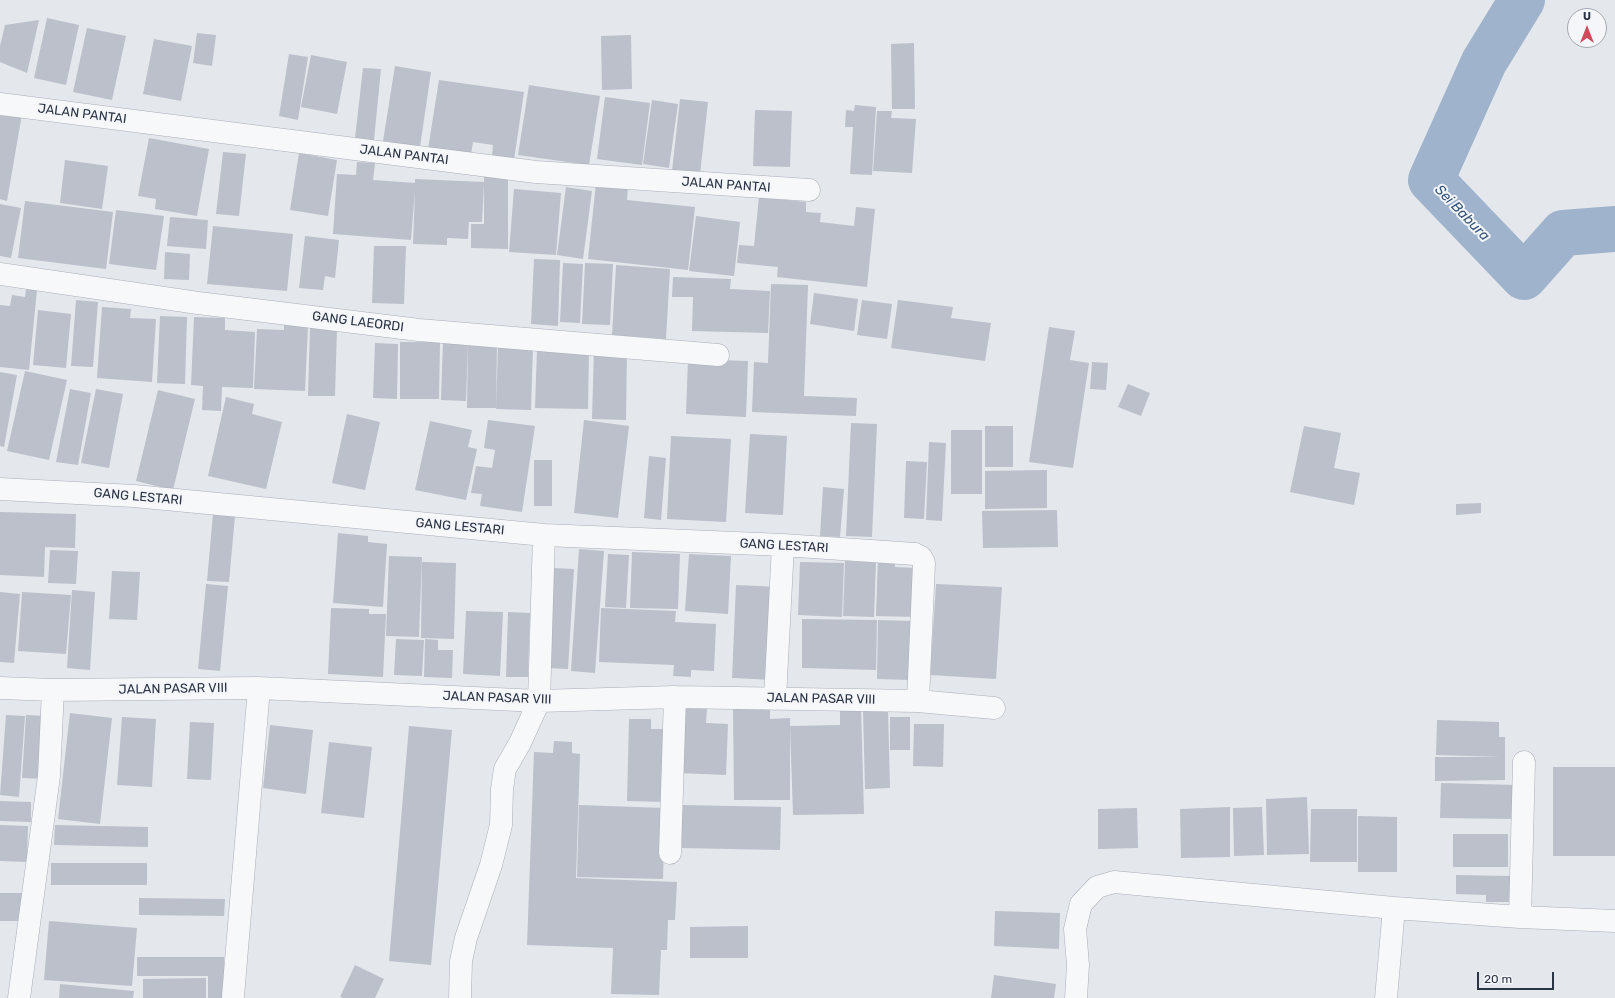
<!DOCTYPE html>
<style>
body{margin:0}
#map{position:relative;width:1615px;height:998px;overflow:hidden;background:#e4e7ec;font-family:Rubik,sans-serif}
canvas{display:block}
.north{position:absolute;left:1567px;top:8px;width:40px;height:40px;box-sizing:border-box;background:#f4f6f9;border:1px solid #a4a8b1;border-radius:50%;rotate:0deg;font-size:11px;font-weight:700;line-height:16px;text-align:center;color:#2b3445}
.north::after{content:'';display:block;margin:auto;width:14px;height:18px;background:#d1495b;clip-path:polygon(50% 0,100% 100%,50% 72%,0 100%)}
.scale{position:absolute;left:1477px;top:972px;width:77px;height:18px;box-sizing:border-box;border:2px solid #2b3445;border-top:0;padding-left:5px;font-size:12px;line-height:14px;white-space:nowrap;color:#2b3445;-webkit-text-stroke:3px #f4f6f9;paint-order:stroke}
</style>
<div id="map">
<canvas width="1615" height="998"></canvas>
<div class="north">U</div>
<div class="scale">20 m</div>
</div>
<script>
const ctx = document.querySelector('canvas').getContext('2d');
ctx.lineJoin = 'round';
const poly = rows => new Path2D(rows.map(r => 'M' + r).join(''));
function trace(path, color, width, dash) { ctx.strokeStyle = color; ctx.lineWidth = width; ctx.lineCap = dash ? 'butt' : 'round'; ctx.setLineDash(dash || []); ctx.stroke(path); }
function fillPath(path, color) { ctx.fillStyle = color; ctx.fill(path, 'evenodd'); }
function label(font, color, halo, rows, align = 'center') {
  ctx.font = font + ' Rubik,sans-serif'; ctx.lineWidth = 4; ctx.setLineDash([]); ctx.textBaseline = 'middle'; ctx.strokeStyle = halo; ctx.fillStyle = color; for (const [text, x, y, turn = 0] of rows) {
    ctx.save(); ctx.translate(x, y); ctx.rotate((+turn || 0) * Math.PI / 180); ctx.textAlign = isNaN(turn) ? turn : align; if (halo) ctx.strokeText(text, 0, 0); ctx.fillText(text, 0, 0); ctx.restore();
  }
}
const river = poly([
 [1522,0,1484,62,1431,180,1524,277,1563,233,1615,229]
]);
const building = poly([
 [47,18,79,25,66,85,34,78],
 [39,20,27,73,0,62,0,46,5,25],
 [87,28,126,36,112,100,73,92],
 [197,33,216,35,212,66,193,63],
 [631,35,632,89,602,90,601,36],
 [154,39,192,46,181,101,143,94],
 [914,43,915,109,892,109,891,44],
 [289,54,308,57,298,120,279,116],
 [311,55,347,62,337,114,301,107],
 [395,66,431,72,420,147,383,141],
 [363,68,381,69,374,140,355,138],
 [439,80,524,92,514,160,492,156,493,145,473,142,471,155,428,149],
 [529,85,600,96,589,165,518,155],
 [605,97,650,103,642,165,597,159],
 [680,99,708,102,700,174,672,171],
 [652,100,678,104,669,168,643,164],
 [855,105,876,107,872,175,850,174,853,127,845,127,846,110,854,111],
 [0,110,22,114,7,201,0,199],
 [755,110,792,111,790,167,753,166],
 [877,111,892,111,891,118,916,119,912,173,873,171],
 [149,138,209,149,197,216,155,209,156,199,138,196],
 [223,152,246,154,239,216,216,214],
 [299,153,337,160,328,216,290,210],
 [65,160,108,166,102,209,60,203],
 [357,162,375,163,373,180,415,183,415,179,484,182,484,177,508,177,508,249,471,248,471,224,484,224,484,184,482,222,469,222,468,239,447,238,447,245,413,244,415,190,411,240,333,234,337,174,356,175],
 [596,183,628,186,627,200,695,207,688,270,588,259],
 [566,187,592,191,583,259,557,255],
 [514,189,561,193,556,255,509,252],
 [759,197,806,202,806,212,821,213,820,222,854,226,856,207,875,209,867,287,777,277,778,267,737,263,739,245,754,246],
 [25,201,113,212,106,269,18,258],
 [0,204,21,208,11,258,0,256],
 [116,210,164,216,156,270,109,264],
 [696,216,740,222,734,276,689,271],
 [170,217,208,220,206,249,167,246],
 [213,226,293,234,287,291,207,284],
 [305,236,339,240,335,278,325,276,323,290,299,288],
 [374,246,406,246,404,304,372,303],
 [165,252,190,254,189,280,164,279],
 [534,259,560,260,558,326,531,324],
 [563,263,583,264,580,323,560,322],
 [585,263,613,264,610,325,582,324],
 [616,265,670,269,666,339,612,335],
 [673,277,731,279,730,289,770,291,768,333,692,331,693,297,672,297],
 [771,284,808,285,804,396,857,398,856,416,752,412,754,362,768,363],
 [26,289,37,290,29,370,0,367,0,305,10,306,12,295,25,297],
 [814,293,858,299,854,331,810,324],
 [76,300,98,302,93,367,71,366],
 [862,300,892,304,887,339,857,335],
 [898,300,953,307,951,318,991,323,985,361,891,348],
 [102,307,131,309,130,318,156,319,152,382,97,378],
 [38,310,71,314,66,368,33,365],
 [160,316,187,317,185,384,157,383],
 [194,317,225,318,225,330,255,332,253,388,222,387,221,411,202,410,203,386,191,385],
 [284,325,308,326,305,391,254,389,257,329,284,330],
 [310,327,337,327,335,396,308,396],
 [1049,327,1075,331,1070,360,1089,363,1073,468,1029,462],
 [443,340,468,341,466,401,441,400],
 [400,342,440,342,439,399,400,399],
 [375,343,398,344,397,399,373,398],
 [468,344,497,344,496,408,467,408],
 [498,346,533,347,531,410,496,409],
 [594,348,627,349,626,420,592,419],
 [537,349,589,350,588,409,535,408],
 [688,359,748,361,746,417,686,414],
 [1092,362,1108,363,1106,390,1090,389],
 [25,371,67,380,49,460,7,451],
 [0,372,17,375,4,447,0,446],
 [1128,384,1150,393,1141,416,1118,407],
 [70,389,91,393,78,465,56,462],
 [96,389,123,394,109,468,81,463],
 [158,390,195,399,173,490,136,481],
 [226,397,254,404,252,414,282,422,266,489,208,476],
 [347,414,380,422,365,490,332,483],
 [488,420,535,426,522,512,480,506,482,494,471,493,476,466,492,468,495,450,484,448],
 [584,420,629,426,618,518,574,513],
 [430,421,472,430,468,447,477,449,466,500,415,490],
 [851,423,877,424,872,537,846,536],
 [985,426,1013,426,1013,467,985,467],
 [1304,426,1341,433,1334,468,1360,473,1354,505,1290,492],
 [951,430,982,430,982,494,951,494],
 [750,434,787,436,783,515,745,513],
 [671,436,731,439,726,522,667,519],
 [929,442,946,443,942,521,926,520],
 [649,456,666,458,661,520,644,518],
 [534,460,552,460,552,506,534,506],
 [906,461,927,462,924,519,904,518],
 [1047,470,1047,508,985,509,985,471],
 [823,487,844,489,840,537,820,536],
 [1481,503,1481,513,1456,515,1456,504],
 [1057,510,1058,547,983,548,982,511],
 [0,512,76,514,75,548,45,547,44,577,0,575],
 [213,514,235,516,229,582,207,581],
 [338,533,368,536,368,542,387,544,383,607,333,603],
 [579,549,604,551,595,673,571,671],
 [50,550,78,551,76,584,48,583],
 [632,552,680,554,678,609,630,608],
 [608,554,629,555,626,608,605,607],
 [689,554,731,556,728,614,685,611],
 [389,556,422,557,419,637,386,636],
 [878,557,895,557,895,567,917,568,916,617,876,616],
 [845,561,876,562,874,617,843,616],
 [422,562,456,563,454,639,421,638],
 [800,562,844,563,842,617,798,615],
 [553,568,574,569,568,669,547,668],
 [112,571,140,572,137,620,109,619],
 [206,584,228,586,220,671,198,669],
 [936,584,1002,587,996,679,930,675],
 [736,585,779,587,775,680,732,678],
 [72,590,95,592,90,670,67,668],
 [0,592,20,594,14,663,0,662],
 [22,592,71,595,66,654,18,651],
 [331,608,369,609,369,614,386,614,383,677,328,674],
 [601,608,676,611,675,622,716,624,714,671,691,670,691,677,673,676,674,665,599,662],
 [466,611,503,612,500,676,463,674],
 [508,612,530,613,528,677,506,677],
 [802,619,877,620,876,670,802,668],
 [878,620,913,621,911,680,877,679],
 [396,639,424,640,422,676,394,675],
 [425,639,438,640,438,650,453,650,452,678,424,677],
 [680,707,707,708,706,723,728,724,726,775,678,773],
 [770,708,770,719,790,718,790,800,734,800,733,709],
 [861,708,864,814,793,815,790,726,840,725,840,709],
 [863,709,888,709,890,788,865,789],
 [70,713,112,718,100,824,58,819],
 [6,715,25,716,19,797,0,795],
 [26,715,47,716,43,779,22,778],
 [122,717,156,719,152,787,117,785],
 [890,717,910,717,910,750,890,750],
 [629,719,651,719,651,729,668,729,666,802,627,801],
 [1437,720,1499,722,1499,737,1505,737,1505,780,1435,781,1435,757,1502,757,1436,755],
 [190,722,214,723,211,780,187,779],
 [914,724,944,724,943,767,913,766],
 [270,725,313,730,306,794,263,788],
 [409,726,452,730,431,965,389,961],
 [554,741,572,742,572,753,580,754,576,878,677,882,675,920,668,920,667,950,661,950,659,995,611,994,613,948,527,945,534,752,553,753],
 [329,742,372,747,364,818,321,813],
 [1553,767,1615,767,1615,856,1553,856],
 [1441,783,1515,785,1514,819,1440,818],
 [1307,797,1309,854,1267,855,1266,799],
 [0,801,31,802,31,822,0,821],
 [579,805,665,808,663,879,577,877],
 [682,805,781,807,780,850,682,848],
 [1230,807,1230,857,1181,858,1180,809],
 [1262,807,1264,855,1234,856,1233,808],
 [1137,808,1138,848,1098,849,1098,809],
 [1311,809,1357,809,1357,862,1310,862],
 [1358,816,1397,817,1397,872,1358,872],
 [0,825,28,826,27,862,0,861],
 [55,825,148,827,148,847,54,845],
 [1453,834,1508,834,1508,867,1453,867],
 [51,863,147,863,147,885,51,885],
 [1456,875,1510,876,1510,902,1486,902,1486,895,1456,894],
 [0,893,24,893,24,921,0,921],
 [139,898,225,899,224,916,139,915],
 [995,911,1060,913,1059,949,994,946],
 [49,921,137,928,132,986,44,980],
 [748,926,748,958,690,958,690,927],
 [137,957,224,957,224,998,208,998,208,976,137,976],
 [355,965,384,979,375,998,343,998,340,997],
 [994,975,1056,984,1054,998,991,998],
 [206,978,206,998,143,998,143,979],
 [60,984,134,991,133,998,59,998]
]);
const minor = poly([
 [0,104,536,172,809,190],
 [0,274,198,303,419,330,718,355],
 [0,489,134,496,544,535,783,545,915,554,921,557,924,563,918,701],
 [0,688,53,690,259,688,539,701,675,697,918,701,994,708],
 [775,699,783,545],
 [670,853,675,697],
 [1394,908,1520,917,1615,921],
 [1520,917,1524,762],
 [233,996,259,688],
 [19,998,49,776,53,690],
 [460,998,461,961,466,938,491,865,501,825,502,789,505,769,520,743,539,701,544,535],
 [1076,998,1078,965,1075,929,1081,904,1097,887,1114,882,1394,908,1386,998]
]);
const streetNames = [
 ["JALAN PANTAI",82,114,7],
 ["JALAN PANTAI",404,155,7],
 ["JALAN PANTAI",726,185,4],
 ["GANG LAEORDI",358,322,7],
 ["GANG LESTARI",138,497,5],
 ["GANG LESTARI",460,527,5],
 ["GANG LESTARI",784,546,3],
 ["JALAN PASAR VIII",173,689,-1],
 ["JALAN PASAR VIII",497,698,2],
 ["JALAN PASAR VIII",821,699,1]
];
const waterNames = [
 ["Sei Babura",1462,213,46]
];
trace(river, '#9fb4cc', 46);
fillPath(building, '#bbc0ca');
trace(minor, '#a9aeb7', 23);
trace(minor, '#f7f8fa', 22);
label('13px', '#2b3445', '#f4f6f9', streetNames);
label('italic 14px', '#34527a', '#f4f6f9', waterNames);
</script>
